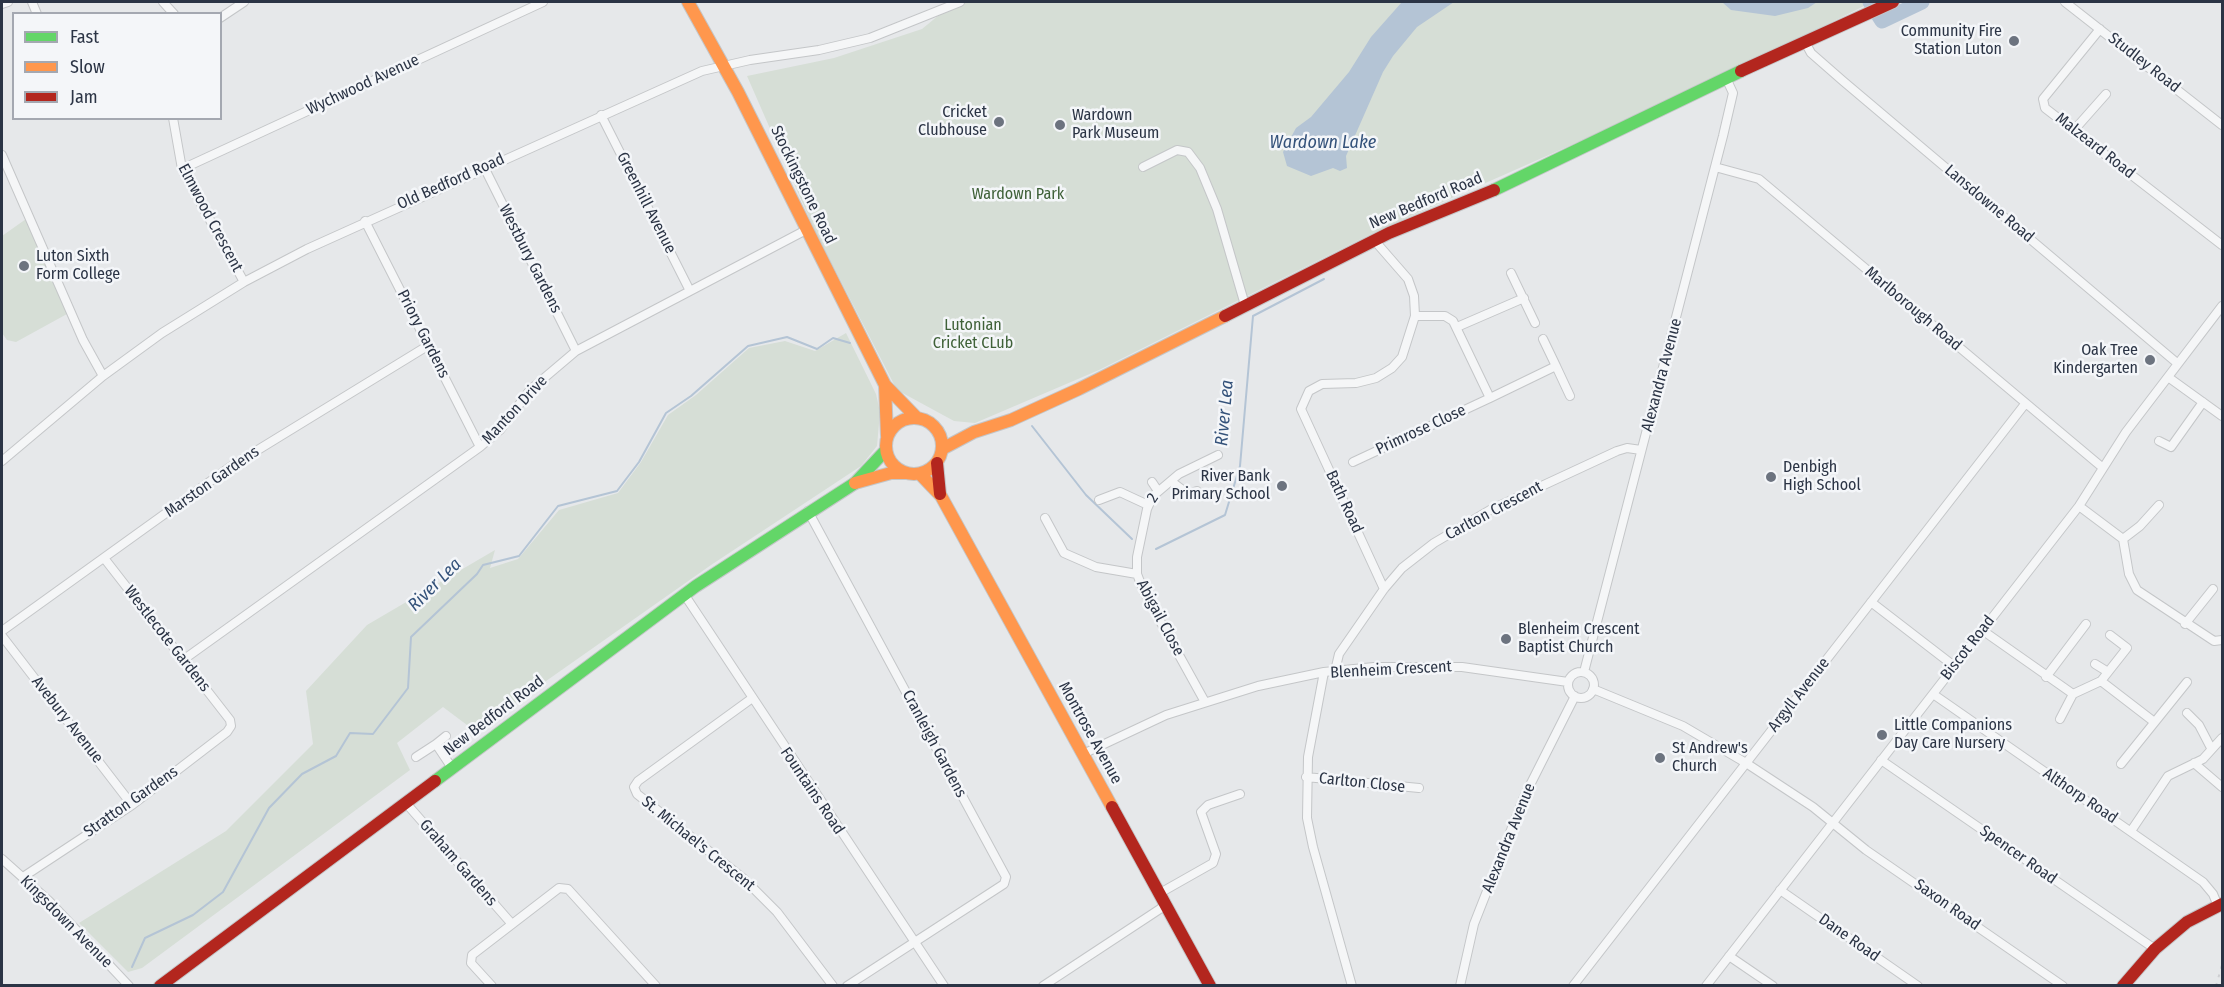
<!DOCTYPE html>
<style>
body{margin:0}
#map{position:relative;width:2224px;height:987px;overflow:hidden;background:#e6e8ea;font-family:"Fira Sans Condensed",sans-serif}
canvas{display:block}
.frame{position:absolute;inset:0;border:3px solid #2b3445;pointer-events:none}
.legend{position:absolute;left:12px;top:12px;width:210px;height:108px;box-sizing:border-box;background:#f4f6f9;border:2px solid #a4a8b1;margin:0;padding:8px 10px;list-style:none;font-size:18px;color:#2b3445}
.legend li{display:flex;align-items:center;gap:12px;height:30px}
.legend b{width:30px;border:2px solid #a4a8b1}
</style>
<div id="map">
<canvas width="2224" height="987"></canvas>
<div class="frame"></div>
<ul class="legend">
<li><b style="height:8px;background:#63d668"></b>Fast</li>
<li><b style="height:8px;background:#ff974d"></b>Slow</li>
<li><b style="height:8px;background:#b3261e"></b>Jam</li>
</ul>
</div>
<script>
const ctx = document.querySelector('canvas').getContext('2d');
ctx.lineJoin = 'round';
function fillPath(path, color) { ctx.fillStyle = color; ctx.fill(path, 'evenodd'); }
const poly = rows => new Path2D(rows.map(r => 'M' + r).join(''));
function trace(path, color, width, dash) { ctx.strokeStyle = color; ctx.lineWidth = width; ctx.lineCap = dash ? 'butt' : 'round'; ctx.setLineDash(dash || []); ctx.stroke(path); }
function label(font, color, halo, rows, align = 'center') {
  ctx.font = font + ' "Fira Sans Condensed",sans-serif'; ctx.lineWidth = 5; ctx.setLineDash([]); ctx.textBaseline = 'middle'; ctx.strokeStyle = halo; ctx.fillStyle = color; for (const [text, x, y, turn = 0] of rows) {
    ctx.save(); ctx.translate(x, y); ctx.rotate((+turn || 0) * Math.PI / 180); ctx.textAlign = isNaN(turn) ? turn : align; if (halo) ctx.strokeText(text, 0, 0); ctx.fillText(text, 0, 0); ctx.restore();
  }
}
const green = poly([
 [962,2,1872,2,1696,90,1379,230,1099,370,975,423,954,421,897,390,814,229,747,76,834,58,922,29,950,6],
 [26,219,67,314,16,342,7,340,2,333,2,236],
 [846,333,876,394,880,412,877,446,861,466,711,565,475,731,443,707,397,743,410,770,142,968,128,972,79,923,226,831,313,744,306,691,367,625,495,550,490,568,518,559,559,510,618,493,641,462,668,415,696,395,749,348,785,341,815,351]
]);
const water = poly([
 [1402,2,1454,2,1417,27,1393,56,1383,72,1346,156,1347,168,1340,171,1333,168,1311,176,1287,166,1283,152,1296,128,1311,117,1349,72,1371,37],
 [1722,2,1817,2,1808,8,1775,16,1731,10]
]);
const stream = poly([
 [1032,426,1086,495,1132,539],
 [1156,549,1225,515,1240,466,1253,316,1324,279],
 [132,967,145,938,193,915,223,892,269,808,302,774,336,756,350,733,373,734,408,688,411,637,477,574,483,565,519,556,558,506,617,491,639,462,666,413,691,396,748,346,787,337,817,349,833,338,850,343]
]);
const river = poly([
 [1870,2,1882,21,1922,2]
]);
const street = poly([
 [32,2,37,14],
 [163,2,174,14],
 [2065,2,2222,125],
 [2,4,8,2],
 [220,18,244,2],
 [2100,29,2043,99,2045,108,2222,245],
 [1805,42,1811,53,1843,81,2177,363],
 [601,115,690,291],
 [173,118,182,169,244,282],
 [2075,129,2106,94],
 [2,155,83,340,103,376],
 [484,167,576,351],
 [1143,167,1177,150,1188,152,1200,168,1217,209,1245,305],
 [1715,167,1759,179,2103,468],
 [182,169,543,2],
 [365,221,480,447],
 [1374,240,1408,279,1414,296,1415,316,1402,357,1392,368,1376,378,1356,383,1322,384,1309,391,1301,409,1384,589],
 [1511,273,1535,323],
 [1457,327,1524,298],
 [1543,339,1556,366],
 [2168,377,2222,416],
 [1490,398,1556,366,1570,396],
 [2159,441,2171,447,2203,402],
 [2,461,103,376,162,333,244,282,307,249,702,71,750,60,819,50,870,38,960,2],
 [1353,462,1490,398,1453,321,1445,316,1415,316],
 [1152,482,1158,491],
 [1172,482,1188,494,1197,491],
 [1099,500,1120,492,1148,505],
 [2079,506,2123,539,2129,574,2137,590,2214,641,2222,640],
 [808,511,1006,877,1004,884,847,986],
 [1045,518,1064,553,1096,567,1137,574,1144,592,1205,702],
 [2123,539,2140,526,2159,505],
 [1137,574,1137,557,1147,509,1153,496,1179,474,1218,455],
 [684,594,944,986],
 [1871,602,1954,666],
 [2185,624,2213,589],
 [1982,630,2073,694,2101,681,2127,648,2110,635],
 [2,631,230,467,429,345],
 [2,636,132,805],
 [183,660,480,447,500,430,530,390,576,351,806,230],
 [2095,664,2108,672],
 [1335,671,1339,654,1384,589,1402,568,1434,543,1490,510,1617,451,1627,448,1641,450],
 [1324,672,1308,757,1307,818,1313,847,1352,986],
 [1584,672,1723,136,1733,93,1726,78],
 '1568 685a13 13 0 1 1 26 0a13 13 0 1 1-26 0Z',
 [2046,677,2086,624],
 [2101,681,2153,721],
 [1593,689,1683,726,1746,763,1813,807,1866,850,2063,986],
 [1933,694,2203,882,2213,894,2218,906],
 [751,699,638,781,634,787,637,794,744,879,777,912,833,986],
 [2187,713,2199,725,2211,748],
 [2060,719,2073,694],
 [436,744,446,736],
 [1083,754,1166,715,1258,686,1324,672,1374,667,1462,667,1568,682],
 [416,757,436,744,452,768],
 [1881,760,2155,949],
 [2194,763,2222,787],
 [2121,764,2187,682],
 [1306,777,1419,788],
 [405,802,511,923],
 [2131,831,2168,776,2203,759,2222,738],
 [2,859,49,901,129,986],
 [23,877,132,805,227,732,231,726,230,720,104,558],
 [1780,890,1918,986],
 [1160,893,1213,863,1216,854,1201,812,1208,805,1240,794],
 [1729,956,1773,986],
 [492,986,471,963,472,955,559,888,568,889,656,986],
 [1043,986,1166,905],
 [1460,986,1474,924,1524,797,1575,696],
 [1573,986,2025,404],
 [1706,986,2079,506,2126,432,2222,306]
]);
const fast = poly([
 [1494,190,1741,71],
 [435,781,696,586,855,483,886,450]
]);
const slow = poly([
 [688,2,738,92,885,385,917,418],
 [885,385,887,436],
 '886 446a28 28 0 1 1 56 0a28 28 0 1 1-56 0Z',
 [942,449,974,432,1011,420,1079,389,1225,316],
 [920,474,941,496,1112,807],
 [855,483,891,473,905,473]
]);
const jam = poly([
 [1741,71,1893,2],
 [1225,316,1389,233,1494,190],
 [937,463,940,494],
 [1112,807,1210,986],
 [160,986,435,781],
 [2123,986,2155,949,2187,922,2222,904]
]);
const rail = poly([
 [2216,986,2222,965]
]);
const markers = [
 [2014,41,6,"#6c737f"],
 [999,122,6,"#6c737f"],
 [1060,125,6,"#6c737f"],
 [24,266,6,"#6c737f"],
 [2150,360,6,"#6c737f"],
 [1771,477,6,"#6c737f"],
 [1282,486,6,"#6c737f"],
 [1506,639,6,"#6c737f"],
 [1882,735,6,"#6c737f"],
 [1660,758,6,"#6c737f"]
];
const poiNames = [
 ["Community Fire",2002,32,"right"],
 ["Station Luton",2002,50,"right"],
 ["Cricket",987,113,"right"],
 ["Clubhouse",987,131,"right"],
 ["Wardown",1072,116],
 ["Park Museum",1072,134],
 ["Luton Sixth",36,257],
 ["Form College",36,275],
 ["Oak Tree",2138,351,"right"],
 ["Kindergarten",2138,369,"right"],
 ["Denbigh",1783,468],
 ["High School",1783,486],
 ["River Bank",1270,477,"right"],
 ["Primary School",1270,495,"right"],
 ["Blenheim Crescent",1518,630],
 ["Baptist Church",1518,648],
 ["Little Companions",1894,726],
 ["Day Care Nursery",1894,744],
 ["St Andrew's",1672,749],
 ["Church",1672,767]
];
const streetNames = [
 ["Studley Road",2144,63,38],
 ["Wychwood Avenue",363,85,-25],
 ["Malzeard Road",2095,146,38],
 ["Old Bedford Road",451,182,-24],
 ["Stockingstone Road",803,185,64],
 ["New Bedford Road",1426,201,-23],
 ["Greenhill Avenue",646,203,63],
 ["Lansdowne Road",1989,204,40],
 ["Elmwood Crescent",210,218,62],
 ["Westbury Gardens",530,259,63],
 ["Marlborough Road",1913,309,40],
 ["Priory Gardens",423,334,63],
 ["Alexandra Avenue",1662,375,-75],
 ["Manton Drive",515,410,-47],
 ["Primrose Close",1421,430,-25],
 ["Marston Gardens",212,482,-35],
 ["2",1153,498,-56],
 ["Bath Road",1344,502,65],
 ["Carlton Crescent",1494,511,-28],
 ["Abigail Close",1160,618,62],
 ["Westlecote Gardens",167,639,52],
 ["Biscot Road",1968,648,-52],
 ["Blenheim Crescent",1391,670,-3],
 ["Argyll Avenue",1799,695,-52],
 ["New Bedford Road",494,716,-37],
 ["Avebury Avenue",67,720,52],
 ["Montrose Avenue",1090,733,61],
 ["Cranleigh Gardens",934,744,62],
 ["Carlton Close",1362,783,6],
 ["Fountains Road",812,791,56],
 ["Althorp Road",2080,796,34],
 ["Stratton Gardens",131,802,-35],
 ["Alexandra Avenue",1509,838,-68],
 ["St. Michael's Crescent",698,844,39],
 ["Spencer Road",2018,855,35],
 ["Graham Gardens",458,863,49],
 ["Saxon Road",1947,905,35],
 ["Kingsdown Avenue",66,922,45],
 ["Dane Road",1849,938,35]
];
const parkNames = [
 ["Wardown Park",1018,195],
 ["Lutonian",973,326],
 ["Cricket CLub",973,344]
];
const waterNames = [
 ["Wardown Lake",1323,143],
 ["River Lea",1225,413,-85],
 ["River Lea",435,585,-45]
];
fillPath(green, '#d6ded6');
fillPath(water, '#b4c4d5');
trace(stream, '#b4c4d5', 2);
trace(river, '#b4c4d5', 15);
trace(street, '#c4c6c8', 10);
trace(fast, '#c4c6c8', 14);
trace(slow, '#c4c6c8', 14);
trace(jam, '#c4c6c8', 14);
trace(street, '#f5f6f7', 8);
trace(fast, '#63d668', 12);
trace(slow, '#ff974d', 12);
trace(jam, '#b3261e', 12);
trace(rail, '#cecfd2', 2, [3, 6]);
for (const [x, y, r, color] of markers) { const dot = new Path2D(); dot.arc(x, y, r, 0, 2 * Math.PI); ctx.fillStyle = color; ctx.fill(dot); trace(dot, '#f4f6f9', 2); }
label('16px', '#2b3445', '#f4f6f9', poiNames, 'left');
label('16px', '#2b3445', '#f4f6f9', streetNames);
label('16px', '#3f6138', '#f4f6f9', parkNames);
label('italic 18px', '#34527a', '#f4f6f9', waterNames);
</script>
